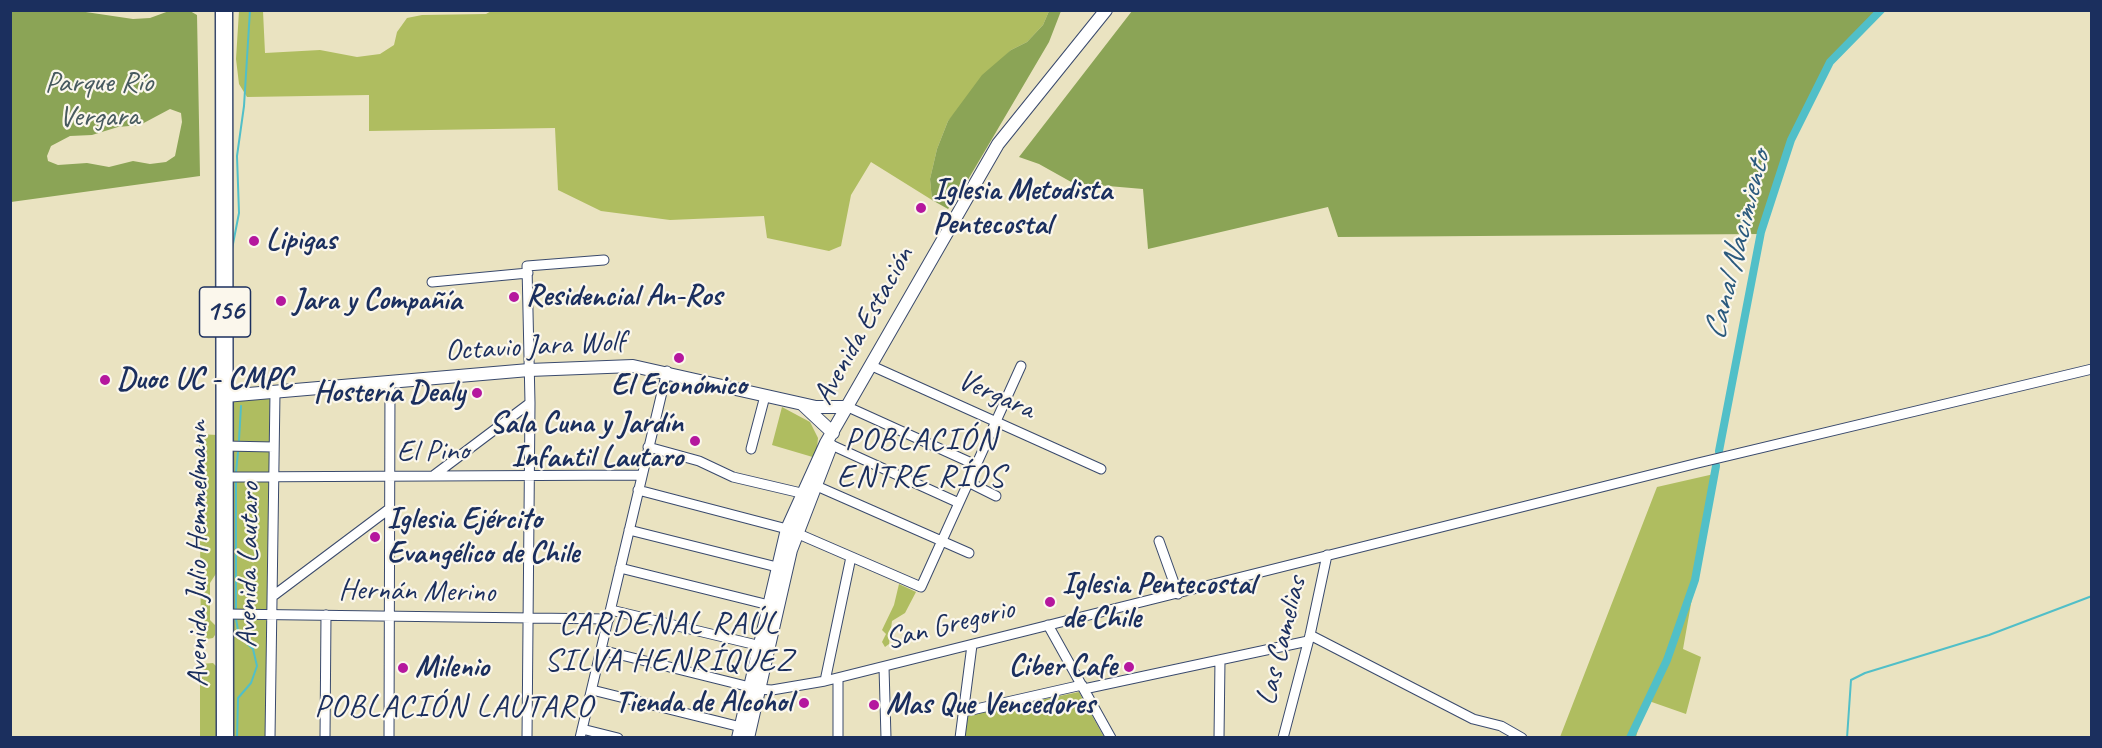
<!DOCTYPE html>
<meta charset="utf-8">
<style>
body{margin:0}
#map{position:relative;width:2102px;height:748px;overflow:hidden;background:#eae3c1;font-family:Caveat,sans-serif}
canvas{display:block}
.frame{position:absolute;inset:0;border:12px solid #1b2f5e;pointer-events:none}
</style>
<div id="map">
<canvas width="2102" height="748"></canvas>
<div class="frame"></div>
</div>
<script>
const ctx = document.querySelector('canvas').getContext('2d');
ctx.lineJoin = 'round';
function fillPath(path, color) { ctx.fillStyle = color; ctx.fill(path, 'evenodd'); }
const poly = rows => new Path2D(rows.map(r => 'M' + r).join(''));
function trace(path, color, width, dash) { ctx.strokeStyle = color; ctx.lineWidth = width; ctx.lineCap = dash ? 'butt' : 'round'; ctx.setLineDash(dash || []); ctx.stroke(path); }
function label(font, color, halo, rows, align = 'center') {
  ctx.font = font + ' Caveat,sans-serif'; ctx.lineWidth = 4.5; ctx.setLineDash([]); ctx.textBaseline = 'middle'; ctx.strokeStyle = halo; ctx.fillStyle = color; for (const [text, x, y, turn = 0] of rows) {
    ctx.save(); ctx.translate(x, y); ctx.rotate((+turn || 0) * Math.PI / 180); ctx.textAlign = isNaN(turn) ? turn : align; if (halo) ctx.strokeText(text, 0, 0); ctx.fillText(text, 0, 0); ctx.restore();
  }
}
const green = poly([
 [493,10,1049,11,1043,25,1027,42,1011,50,948,121,937,149,930,179,932,200,871,162,851,195,841,246,829,251,767,238,764,216,670,220,601,211,558,190,555,128,369,131,369,95,247,97,239,84,236,59,239,11,263,11,265,53,320,50,357,57,380,54,394,45,397,32,407,18,422,15,486,14],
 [232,399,270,399,265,737,233,737],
 [782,407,810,422,818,438,816,458,772,445],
 [199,434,217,435,219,569,210,583,210,620,215,625,215,635,213,638,201,640],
 [1714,474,1683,649,1701,657,1686,714,1646,700,1636,737,1560,737,1657,487],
 [899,584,916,592,905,613,892,621,889,644,885,647,882,642,886,634,882,630,894,605],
 [213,663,220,670,220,737,200,738,200,664],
 [1079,692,1104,737,963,738,968,715]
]);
const forest = poly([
 [79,11,133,19,150,18,169,11,190,11,197,15,200,176,11,202,11,11],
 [170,109,181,113,182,122,175,156,166,162,150,164,133,161,109,167,87,163,58,165,48,161,47,156,51,146,70,136,92,135,118,127,140,125],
 [1049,11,1061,11,1049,42,956,200,948,209,932,200,930,179,937,149,948,121,982,75,1011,50,1027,42,1043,25],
 [1132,11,1132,10,1881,11,1830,62,1791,141,1761,234,1338,237,1328,207,1148,249,1143,189,1073,183,1039,164,1019,157]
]);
const stream = poly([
 [232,249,239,213,237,156,244,106,250,10],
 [239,440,241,406],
 [236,472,238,452],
 [236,610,236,482],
 [236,619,239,636,253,649,257,666,251,683,238,698,237,738],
 [1847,738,1851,680,1865,673,1989,635,2092,596]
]);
const canal = poly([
 [1719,451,1761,232,1791,140,1830,62,1881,10],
 [1630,738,1667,660,1695,580,1716,466]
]);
const street = poly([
 [432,282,528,273],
 [872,366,1101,469],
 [848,407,976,465],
 [827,443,959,503],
 [224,446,274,447],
 [648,447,699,461,733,477,801,493],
 [751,449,765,396],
 [433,476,530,403],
 [225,477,641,475],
 [968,482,996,496],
 [812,484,969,553],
 [638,490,787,529,921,587,1021,366],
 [629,530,777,567],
 [1159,541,1178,594],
 [620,568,769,605],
 [273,596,389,509],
 [611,610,765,647],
 [225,614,609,619],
 [1048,625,1111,738],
 [1310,635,1473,719,1501,726,1522,738],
 [601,650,758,689,772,690,825,681,1698,463,2092,369],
 [884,667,886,738],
 [825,681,851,557],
 [1084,689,1308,641],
 [592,690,741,727],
 [963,712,1082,685],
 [582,729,618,738],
 [270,738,275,393],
 [325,738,326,615],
 [389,738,390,382],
 [527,738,530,403,527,266,604,260],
 [580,738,667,371],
 [838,738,838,678],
 [960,738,972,645],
 [1219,738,1220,660],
 [1283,738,1310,635,1327,555]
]);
const secondary = poly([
 [225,396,529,370,633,366,816,407,848,407],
 [802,404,833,433],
 [738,738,787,529,826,443,998,144,1106,10],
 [748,738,791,550,831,446]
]);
const highway = poly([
 [224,10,225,738]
]);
const markers = [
 [921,208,6,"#b5179e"],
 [254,241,6,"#b5179e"],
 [514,297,6,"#b5179e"],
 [281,301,6,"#b5179e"],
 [679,358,6,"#b5179e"],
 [105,380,6,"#b5179e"],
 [477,393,6,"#b5179e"],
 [695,441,6,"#b5179e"],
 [375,537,6,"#b5179e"],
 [1050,602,6,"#b5179e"],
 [1129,667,6,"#b5179e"],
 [403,668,6,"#b5179e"],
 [804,703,6,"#b5179e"],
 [874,705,6,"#b5179e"]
];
const shields = [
 [225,312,51]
];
const shieldNames = [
 ["156",225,312]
];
const parkNames = [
 ["Parque Río",99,83],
 ["Vergara",99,117]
];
const poiNames = [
 ["Iglesia Metodista",933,191],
 ["Pentecostal",933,225],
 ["Lipigas",266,241],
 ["Residencial An-Ros",526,297],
 ["Jara y Compañía",293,301],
 ["Duoc UC - CMPC",117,380],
 ["El Económico",679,386,"center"],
 ["Hostería Dealy",465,393,"right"],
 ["Sala Cuna y Jardín",683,424,"right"],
 ["Infantil Lautaro",683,458,"right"],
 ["Iglesia Ejército",387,520],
 ["Evangélico de Chile",387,554],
 ["Iglesia Pentecostal",1062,585],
 ["de Chile",1062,619],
 ["Ciber Cafe",1117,667,"right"],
 ["Milenio",415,668],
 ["Tienda de Alcohol",792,703,"right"],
 ["Mas Que Vencedores",886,705]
];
const streetNames = [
 ["Avenida Estación",864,326,-61],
 ["Octavio Jara Wolf",535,347,-3],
 ["Vergara",996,395,24],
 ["El Pino",433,452,-1],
 ["Avenida Julio Hemmelmann",198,554,-90],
 ["Avenida Lautaro",249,565,-89],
 ["Hernán Merino",417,592,1],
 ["San Gregorio",950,625,-14],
 ["Las Camelias",1282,641,-76]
];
const waterNames = [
 ["Canal Nacimiento",1738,246,-76]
];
const neighbourhoodNames = [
 ["POBLACIÓN",921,441],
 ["ENTRE RÍOS",921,478],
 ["CARDENAL RAÚL",669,625],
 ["SILVA HENRÍQUEZ",669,662],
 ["POBLACIÓN LAUTARO",454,708]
];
fillPath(green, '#afbd60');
fillPath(forest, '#8ba456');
trace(stream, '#51bfc8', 2);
trace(canal, '#51bfc8', 8);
trace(street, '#3a4a6d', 11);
trace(secondary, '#3a4a6d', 14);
trace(highway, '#3a4a6d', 19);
trace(street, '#fff', 9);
trace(secondary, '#fff', 12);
trace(highway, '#fff', 16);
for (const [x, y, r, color] of markers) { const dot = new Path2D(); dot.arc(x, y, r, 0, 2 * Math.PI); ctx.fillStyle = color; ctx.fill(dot); trace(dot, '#fbf7ec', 2); }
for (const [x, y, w] of shields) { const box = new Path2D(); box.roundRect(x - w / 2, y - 25, w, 50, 4.5); ctx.fillStyle = '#fbf7ec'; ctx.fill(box); trace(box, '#1b2f5e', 1.5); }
label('bold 28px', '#1b2f5e', null, shieldNames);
label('30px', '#475a5f', '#fbf7ec', parkNames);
label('bold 30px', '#1b2f5e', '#fbf7ec', poiNames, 'left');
label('30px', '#1b2f5e', '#fbf7ec', streetNames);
label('italic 32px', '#2b5a7e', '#fbf7ec', waterNames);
ctx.letterSpacing = '1.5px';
label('32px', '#1b2f5e', '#fbf7ec', neighbourhoodNames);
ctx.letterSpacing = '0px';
</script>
